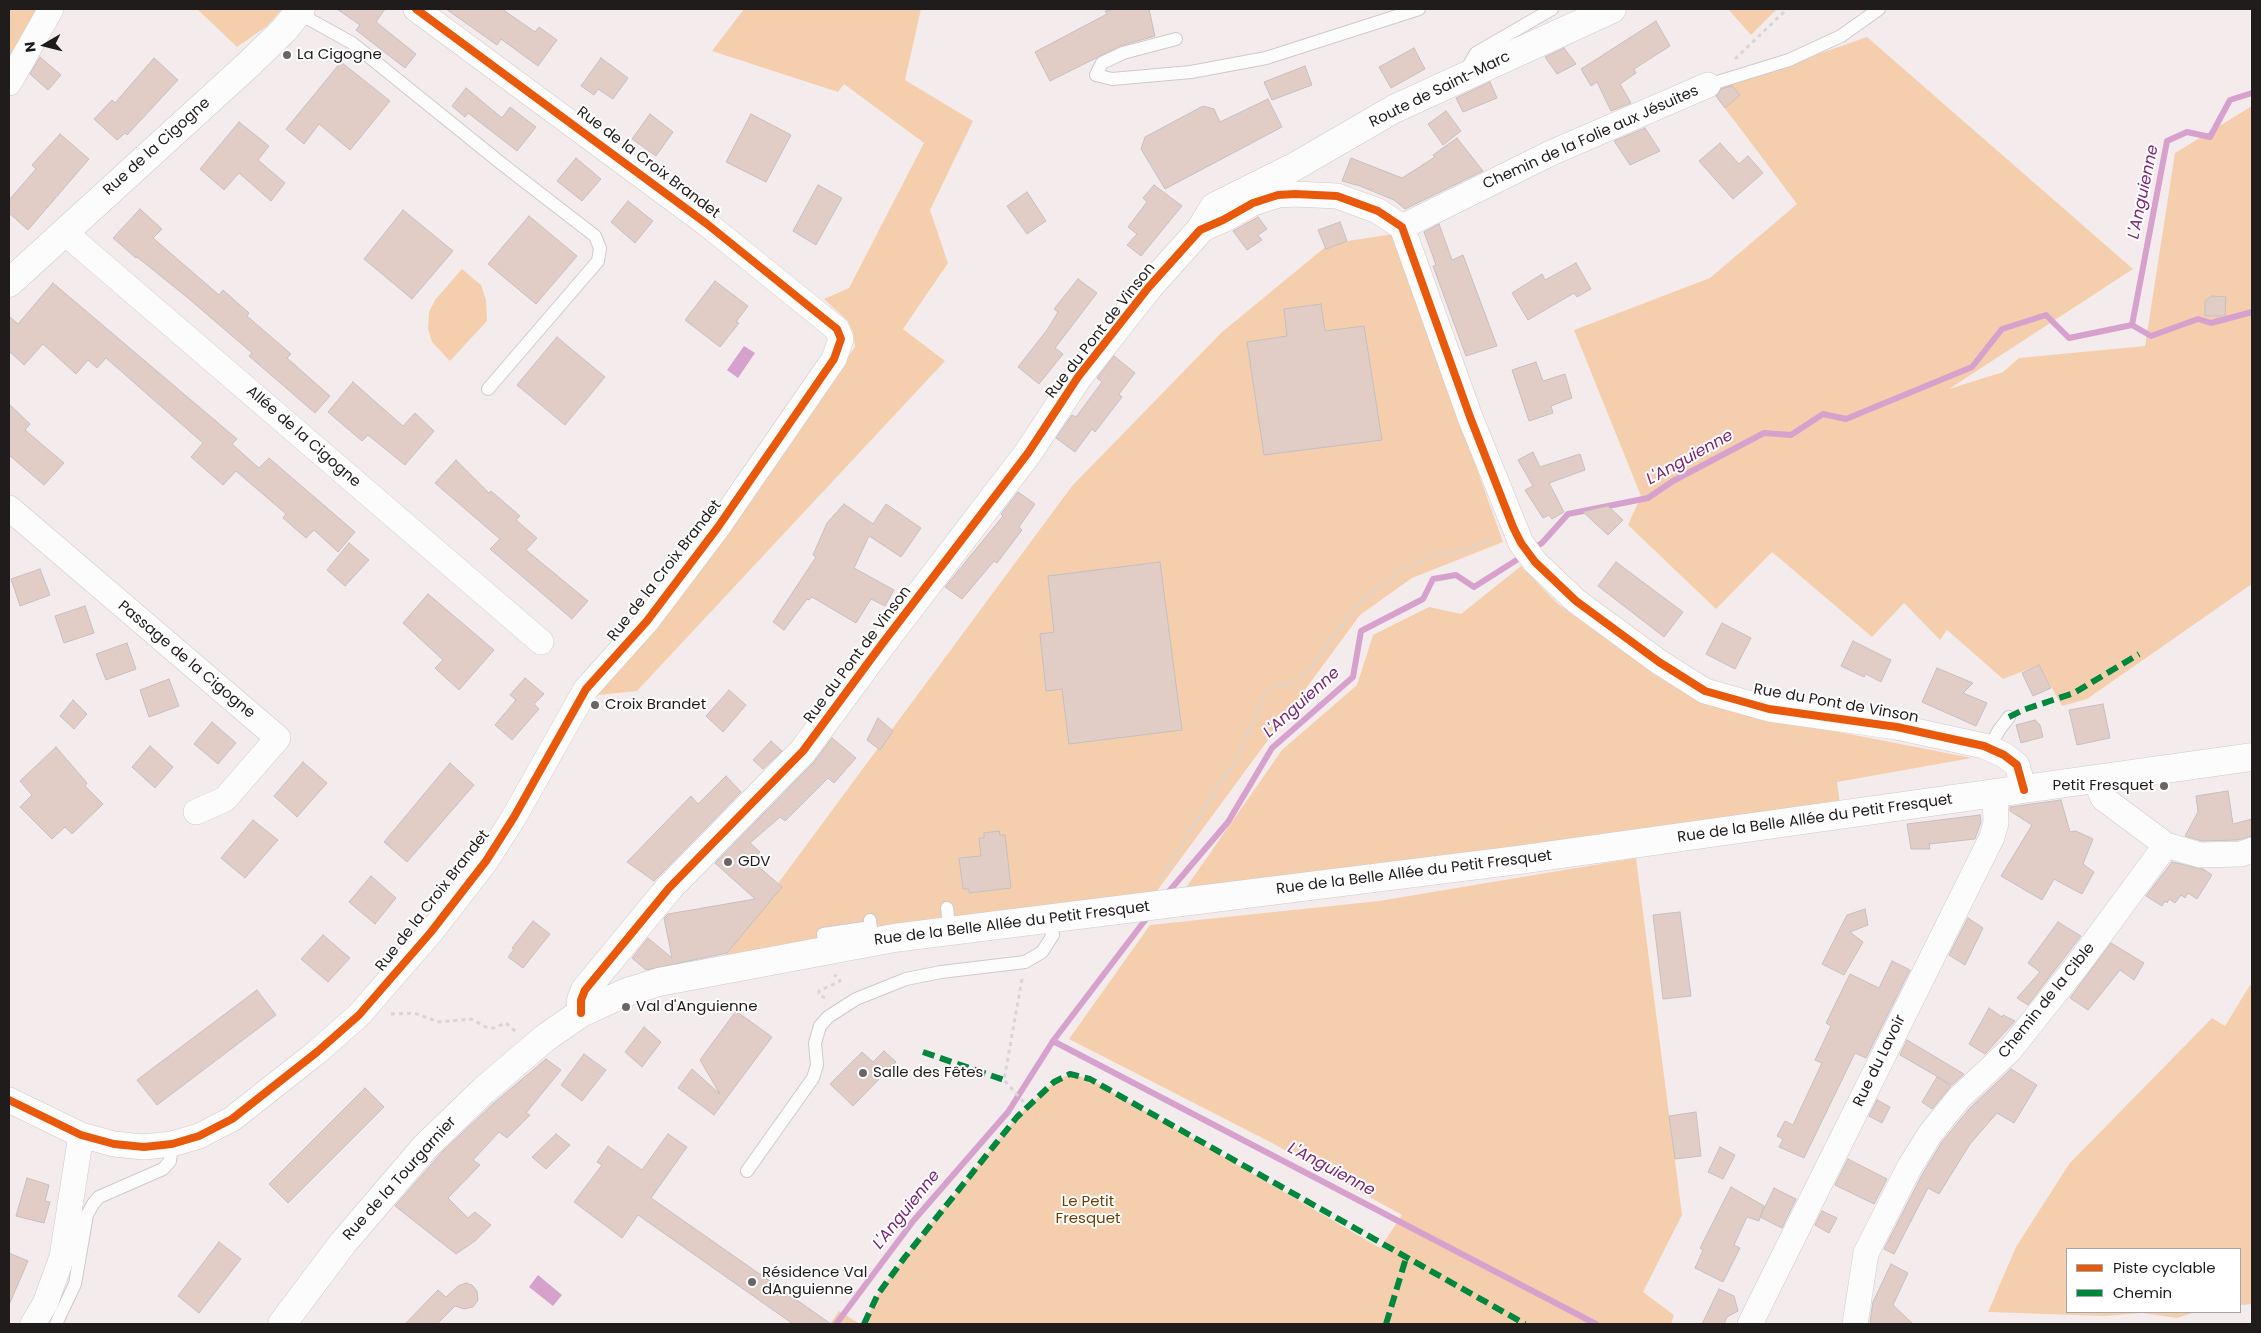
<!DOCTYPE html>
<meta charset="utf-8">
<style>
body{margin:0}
#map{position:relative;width:2261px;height:1333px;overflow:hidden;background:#f4ecec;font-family:Poppins,sans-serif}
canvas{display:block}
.frame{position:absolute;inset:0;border:10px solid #211c1c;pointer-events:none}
.legend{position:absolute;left:2066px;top:1248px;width:175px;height:65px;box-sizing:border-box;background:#fff;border:1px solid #a6a4a4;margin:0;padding:6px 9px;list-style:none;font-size:15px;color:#211c1c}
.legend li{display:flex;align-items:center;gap:10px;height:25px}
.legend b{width:25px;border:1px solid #a6a4a4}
.north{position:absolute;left:20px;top:20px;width:50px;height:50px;-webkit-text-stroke:4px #fff;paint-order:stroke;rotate:262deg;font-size:14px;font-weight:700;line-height:20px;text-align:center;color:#211c1c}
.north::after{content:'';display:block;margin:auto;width:18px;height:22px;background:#211c1c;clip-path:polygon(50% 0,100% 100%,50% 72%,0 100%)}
</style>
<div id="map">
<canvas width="2261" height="1333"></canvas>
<div class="frame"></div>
<ul class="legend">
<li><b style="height:6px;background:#e8590c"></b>Piste cyclable</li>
<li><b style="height:6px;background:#00873e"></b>Chemin</li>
</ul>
<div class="north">N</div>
</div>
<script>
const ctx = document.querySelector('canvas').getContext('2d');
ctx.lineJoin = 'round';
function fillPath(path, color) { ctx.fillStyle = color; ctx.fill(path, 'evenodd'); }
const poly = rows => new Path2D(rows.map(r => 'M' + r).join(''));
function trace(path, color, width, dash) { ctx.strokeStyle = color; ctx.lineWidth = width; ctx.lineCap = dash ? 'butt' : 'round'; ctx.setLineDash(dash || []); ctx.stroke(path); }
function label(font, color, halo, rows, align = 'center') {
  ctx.font = font + ' Poppins,sans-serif'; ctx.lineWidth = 4; ctx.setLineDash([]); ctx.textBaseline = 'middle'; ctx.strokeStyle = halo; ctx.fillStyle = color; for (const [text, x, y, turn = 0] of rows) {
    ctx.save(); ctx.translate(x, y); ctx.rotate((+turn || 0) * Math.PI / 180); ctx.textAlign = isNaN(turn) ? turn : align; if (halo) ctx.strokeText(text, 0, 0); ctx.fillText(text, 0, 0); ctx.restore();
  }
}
const green = poly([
 [9,9,44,9,9,70],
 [197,9,282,9,267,26,237,47],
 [744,9,921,9,905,80,973,121,930,210,948,263,903,329,945,361,637,691,598,695,677,597,855,347,853,332,847,320,824,299,849,288,924,143,844,84,838,92,712,51],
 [1728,9,1777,9,1751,35],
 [1867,37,2133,269,1949,389,2003,372,2019,358,2145,346,2175,153,2252,106,2252,584,2087,699,2062,706,2039,665,2003,679,1947,630,1940,640,1904,603,1872,637,1772,552,1716,609,1628,525,1641,496,1574,330,1710,278,1797,204,1712,91],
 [1393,234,1503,542,1412,578,1360,615,1151,899,1001,910,725,955,1072,486,1222,332,1329,244],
 [462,269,481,285,486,300,487,321,450,361,432,342,428,329,429,312,435,300],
 [1521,566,1558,604,1692,698,1726,710,1972,758,1837,782,1840,804,1632,833,1185,889,1282,750,1357,685,1373,635,1429,607,1461,614],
 [1636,858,1682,1215,1643,1292,1674,1315,1671,1324,864,1324,878,1294,905,1257,1017,1117,1054,1082,1070,1074,1090,1079,1380,1248,1402,1215,1272,1143,1069,1039,1150,925,1379,901],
 [2250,985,2252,985,2252,1304,2240,1305,2240,1249,2067,1249,2067,1312,2196,1312,2177,1318,2142,1313,2105,1316,1988,1312,2016,1247,2069,1164,2212,1018,2225,1026],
 [839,1311,860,1324,830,1324]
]);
const water = poly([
 [744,346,755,353,738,378,727,370],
 [538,1275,562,1295,553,1306,529,1287]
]);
const stream = poly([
 [2132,325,2151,336,2198,319,2211,323,2252,312],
 [1531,550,1542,543,1568,514,1648,498,1673,481,1764,433,1791,435,1823,414,1846,419,1972,367,2002,329,2046,315,2069,338,2132,325,2167,141,2187,132,2210,137,2230,100,2252,93],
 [1165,896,1228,822,1272,748,1353,677,1361,631,1423,599,1433,579,1456,575,1474,587,1523,556],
 [1053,1041,1596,1324],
 [836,1324,914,1220,1008,1112,1053,1041,1149,915]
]);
const building = poly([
 [337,9,385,9,376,22,416,54,405,68,356,30,360,25,337,9],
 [446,9,502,9,535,32,539,27,557,40,538,66,501,39,497,45,446,9],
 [1117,9,1149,9,1155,36,1120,46,1050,81,1035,52,1107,14,1105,11,1117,9],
 [1656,21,1670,46,1634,69,1636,73,1620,84,1631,103,1611,111,1597,82,1591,86,1581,69,1656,21],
 [1414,48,1425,69,1391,88,1379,67,1414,48],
 [1564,48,1576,64,1557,74,1545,57,1564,48],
 [40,57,61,75,48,90,30,74,40,57],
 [154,58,178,80,127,135,125,133,117,140,94,119,112,100,115,103,154,58],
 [601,58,628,78,613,99,598,89,594,95,581,86,601,58],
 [341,62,390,101,350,150,319,124,304,144,286,129,341,62],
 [1305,66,1312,85,1272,100,1264,82,1305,66],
 [1490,82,1497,98,1463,112,1456,98,1490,82],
 [1732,86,1740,95,1725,108,1716,96,1721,89,1732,86],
 [466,88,502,118,510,107,536,127,517,151,468,113,465,117,452,106,466,88],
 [1268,99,1282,127,1165,189,1141,149,1145,137,1203,106,1214,109,1220,122,1268,99],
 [1446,111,1461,131,1443,145,1428,124,1446,111],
 [650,114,673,132,656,156,632,139,650,114],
 [751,114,791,135,766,182,726,162,751,114],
 [239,122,269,146,258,160,285,183,271,201,239,173,224,190,200,169,239,122],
 [1645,128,1660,151,1630,165,1614,141,1645,128],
 [60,134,89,159,28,230,9,213,9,200,36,169,32,165,60,134],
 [1457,138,1483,171,1405,209,1394,200,1360,186,1342,181,1351,158,1402,178,1435,157,1433,155,1457,138],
 [1720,143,1739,164,1748,156,1763,173,1733,199,1699,161,1720,143],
 [576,158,601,179,582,201,557,181,576,158],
 [818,185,842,198,816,245,793,231,818,185],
 [1154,185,1182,206,1141,256,1127,245,1137,234,1128,227,1147,202,1143,198,1154,185],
 [1027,192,1046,221,1027,234,1007,206,1027,192],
 [628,201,653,221,635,243,611,222,628,201],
 [140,209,162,229,153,238,219,295,223,290,249,313,247,316,291,354,287,358,330,396,315,413,249,356,252,353,188,298,137,257,136,258,113,238,140,209],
 [403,210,453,251,412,299,364,259,403,210],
 [529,216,577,256,536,304,488,264,529,216],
 [1258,217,1267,229,1258,235,1262,240,1247,250,1233,231,1258,217],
 [1340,222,1347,241,1326,249,1318,230,1340,222],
 [1439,224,1452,260,1463,255,1497,346,1466,356,1433,266,1436,265,1424,232,1439,224],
 [1576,263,1591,289,1577,297,1574,293,1528,320,1512,293,1542,274,1545,280,1576,263],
 [1078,279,1097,293,1055,348,1063,354,1039,384,1018,367,1047,330,1058,312,1054,309,1078,279],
 [715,281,748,306,736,322,739,323,720,347,685,320,715,281],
 [53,283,237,439,232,444,259,468,269,458,355,532,338,552,314,530,306,538,283,518,286,514,236,471,223,485,191,457,203,443,106,358,97,368,88,360,76,374,43,344,24,365,9,351,9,316,18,324,53,283],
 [2212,296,2226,297,2225,316,2205,316,2205,301,2212,296],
 [1321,304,1325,331,1364,326,1382,440,1264,455,1247,342,1287,336,1284,309,1321,304],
 [557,337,605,377,565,425,517,385,557,337],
 [1114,356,1135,373,1119,394,1122,397,1095,432,1092,429,1075,452,1056,438,1072,415,1076,417,1102,382,1097,378,1114,356],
 [1536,362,1543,381,1565,374,1572,398,1551,406,1553,413,1529,421,1512,370,1536,362],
 [353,382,403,426,415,413,434,431,405,465,368,435,362,441,328,412,353,382],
 [9,404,30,424,25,430,64,463,44,485,9,455,9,404],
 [1533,452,1540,467,1580,454,1585,470,1549,483,1564,512,1552,519,1549,515,1543,518,1525,490,1533,486,1518,460,1533,452],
 [456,460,489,493,491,491,520,516,516,520,537,538,526,550,588,601,572,619,490,549,500,539,435,483,456,460],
 [1018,492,1035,504,1019,527,1022,530,997,563,994,561,962,599,945,587,1003,516,1001,514,1018,492],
 [844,504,873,524,886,504,921,528,901,557,869,536,854,568,894,590,885,606,871,599,856,623,812,597,809,600,807,599,784,630,773,622,816,557,813,555,827,523,844,504],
 [1608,506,1623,520,1608,535,1583,512,1608,506],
 [349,543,369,560,345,586,327,570,349,543],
 [1160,562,1182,730,1069,744,1062,689,1046,691,1040,634,1054,632,1048,576,1160,562],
 [1616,562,1683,612,1664,637,1598,586,1616,562],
 [40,569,50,595,20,606,11,579,40,569],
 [428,594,494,650,459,690,435,668,443,660,403,623,428,594],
 [85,606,94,633,64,643,55,616,85,606],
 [1722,623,1751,638,1735,669,1706,654,1722,623],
 [1853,641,1891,660,1881,682,1866,674,1864,677,1841,666,1853,641],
 [127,643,136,669,106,680,96,654,127,643],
 [2039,665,2051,688,2033,696,2022,673,2039,665],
 [1937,668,1973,683,1963,693,1987,703,1976,726,1922,702,1937,668],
 [525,678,544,694,534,704,539,709,512,740,495,725,516,700,510,695,525,678],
 [169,679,179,706,149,717,140,690,169,679],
 [729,690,746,705,723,732,706,716,729,690],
 [73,700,87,714,74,729,60,716,73,700],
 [2103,704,2110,738,2077,745,2069,710,2103,704],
 [878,718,893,731,880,750,867,740,878,718],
 [2035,720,2040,725,2043,737,2021,743,2016,725,2035,720],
 [212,722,236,743,218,764,194,744,212,722],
 [832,738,856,758,834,783,828,778,785,821,780,817,750,843,760,852,752,861,782,887,727,953,646,970,632,958,648,938,672,958,664,918,668,914,755,899,715,863,814,762,832,738],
 [771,741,782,751,763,769,753,760,771,741],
 [150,746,173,767,155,788,132,767,150,746],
 [56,747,87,783,85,786,103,804,72,834,65,827,52,839,20,807,32,795,20,781,56,747],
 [303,762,327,783,297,817,274,796,303,762],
 [450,763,474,785,407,862,384,842,450,763],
 [726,776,741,792,654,881,627,862,691,796,698,804,726,776],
 [2228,791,2233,824,2252,819,2252,836,2238,840,2202,841,2185,836,2198,812,2196,796,2228,791],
 [2061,800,2070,832,2076,831,2093,839,2083,864,2094,872,2082,894,2054,879,2042,900,2001,876,2032,825,2010,811,2010,807,2061,800],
 [1980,815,1981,822,1975,839,1929,844,1930,849,1911,849,1907,824,1980,815],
 [253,820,278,840,245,878,221,858,253,820],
 [999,831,1000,835,1005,835,1011,888,969,893,969,889,963,889,959,858,981,856,979,838,984,838,984,833,999,831],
 [2172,862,2203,869,2212,875,2197,899,2188,893,2185,898,2181,895,2175,903,2169,899,2167,903,2165,901,2162,906,2146,896,2172,862],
 [371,876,396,898,375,924,349,902,371,876],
 [1865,909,1868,925,1850,932,1863,942,1844,975,1822,964,1847,915,1865,909],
 [1680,912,1691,996,1663,999,1653,915,1680,912],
 [1968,918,1983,928,1965,965,1949,955,1968,918],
 [533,921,550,934,523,968,508,957,514,949,512,948,533,921],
 [2058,922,2081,936,2028,1005,2017,998,2040,972,2028,963,2058,922],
 [323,935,350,958,328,982,301,959,323,935],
 [2111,943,2144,963,2134,980,2120,970,2088,1010,2070,998,2111,943],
 [1892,961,1910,970,1866,1058,1855,1053,1804,1158,1779,1147,1783,1139,1777,1136,1785,1121,1793,1125,1822,1063,1815,1060,1831,1026,1826,1023,1850,974,1879,988,1892,961],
 [257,990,276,1015,157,1105,137,1080,257,990],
 [1989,1008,2002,1017,2003,1015,2015,1021,1985,1054,1969,1044,1989,1008],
 [736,1011,772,1037,714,1115,678,1088,692,1069,720,1094,700,1060,736,1011],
 [644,1027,661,1042,642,1067,625,1052,644,1027],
 [1907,1040,1964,1074,1952,1085,1900,1055,1907,1040],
 [884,1051,896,1062,853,1106,830,1084,862,1052,873,1062,884,1051],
 [584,1054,606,1070,582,1101,561,1085,584,1054],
 [546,1059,561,1070,526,1113,530,1115,507,1138,499,1132,473,1160,480,1165,448,1198,468,1218,475,1212,491,1225,475,1241,456,1254,395,1206,443,1151,495,1102,546,1059],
 [2011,1069,2037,1085,2014,1123,1997,1113,1970,1144,1939,1194,1928,1188,1894,1254,1884,1249,1923,1173,1942,1142,1970,1108,2011,1069],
 [1937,1077,1951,1086,1932,1109,1922,1102,1937,1077],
 [365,1088,384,1107,288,1203,269,1184,365,1088],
 [1877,1100,1890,1107,1882,1123,1869,1116,1877,1100],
 [1696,1112,1701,1156,1675,1159,1669,1116,1696,1112],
 [556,1134,570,1145,546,1169,532,1157,556,1134],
 [668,1134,687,1147,651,1198,831,1324,793,1324,638,1215,622,1238,574,1202,602,1165,597,1162,608,1146,642,1170,668,1134],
 [1720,1147,1735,1155,1723,1179,1708,1172,1720,1147],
 [1848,1159,1887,1179,1874,1204,1835,1185,1848,1159],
 [27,1178,49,1185,45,1201,50,1202,44,1223,16,1216,27,1178],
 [1731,1187,1764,1206,1759,1221,1747,1217,1734,1245,1740,1248,1723,1282,1695,1268,1703,1250,1700,1248,1731,1187],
 [1774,1188,1796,1199,1782,1228,1760,1217,1774,1188],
 [1822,1211,1837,1218,1829,1233,1815,1225,1822,1211],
 [219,1242,241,1259,199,1313,178,1296,219,1242],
 [9,1253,28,1261,9,1305,9,1253],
 [1891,1264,1908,1273,1893,1305,1913,1324,1873,1324,1870,1322,1873,1302,1891,1264],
 [466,1283,472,1285,477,1291,478,1300,473,1307,464,1309,455,1306,437,1324,405,1324,438,1290,446,1297,458,1286,466,1283],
 [1719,1289,1734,1296,1738,1311,1727,1317,1724,1324,1702,1324,1719,1289]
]);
const path = poly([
 [1735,59,1787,9],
 [1159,880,1240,752,1266,691,1278,685,1291,684,1308,671,1357,605,1401,570,1439,554,1465,551,1494,538],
 [1022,979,1004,1080,1028,1107],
 [825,998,819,995,819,991,840,981,839,978,834,975],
 [391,1014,414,1013,439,1022,471,1019,486,1027,494,1028,506,1023,516,1032]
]);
const service = poly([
 [298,13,352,43,502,164,595,236,600,248,598,261,488,389],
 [1176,39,1123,53,1102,63,1096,75,1112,79,1191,72,1266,58,1419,9],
 [1466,70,1476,53,1552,9],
 [1708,85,1789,60,1841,36,1879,9],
 [1989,748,1999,730,2009,717],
 [947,908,950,931],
 [827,951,823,934,871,927,870,920],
 [747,1171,813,1078,817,1065,815,1043,820,1026,828,1017,856,999,906,979,941,972,1025,962,1042,952,1053,935,1044,919],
 [56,1324,75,1284,87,1215,93,1204,99,1197,163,1169,170,1161,172,1144]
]);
const minor = poly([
 [9,83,51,9],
 [1402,227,1551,153,1708,85],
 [1200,230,1223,220,1253,203,1278,195,1295,194,1337,196,1378,211,1402,227,1470,417,1521,543,1535,562,1576,601,1659,662,1705,691,1769,709,1897,727,1984,746,2004,755,2017,765,2024,790],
 [64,232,541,642],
 [9,508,278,738,225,799,196,812],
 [2166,845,2200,855,2241,854,2252,850],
 [9,1100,81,1135,114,1144,144,1147,172,1144,199,1136,232,1119,317,1052,359,1015,431,932,486,861,514,817,586,689,647,621,718,527,834,359,841,339,837,329,707,224,416,9],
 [33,1324,45,1304,62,1257,81,1135],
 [1750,1324,1992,837,1996,823,1995,794],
 [1855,1324,1866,1253,1910,1166,1930,1134,1959,1098,2010,1050,2076,967,2166,845,2103,798,2095,779]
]);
const tertiary = poly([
 [9,283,249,64,284,30,301,9],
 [581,1013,581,1000,585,990,669,888,803,751,882,644,1028,453,1078,377,1148,288,1200,230,1214,207,1294,167,1394,109,1612,9],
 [282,1324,343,1243,425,1147,484,1090,545,1038,581,1013,627,992,659,982,894,938,1518,860,2252,757]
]);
const quiet = poly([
 [2009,717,2023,710,2074,693,2139,654],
 [923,1052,1004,1080],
 [864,1324,878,1294,905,1257,1017,1117,1054,1082,1070,1074,1090,1079,1525,1324],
 [1386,1324,1406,1258]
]);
const cycleway = poly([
 [581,1013,581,1000,585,990,669,888,803,751,882,644,1028,453,1078,377,1148,288,1200,230,1223,220,1253,203,1278,195,1295,194,1337,196,1378,211,1402,227,1470,417,1513,527,1521,543,1535,562,1576,601,1659,662,1705,691,1769,709,1897,727,1984,746,2004,755,2017,765,2024,790],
 [9,1100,81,1135,114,1144,144,1147,172,1144,199,1136,232,1119,317,1052,359,1015,431,932,486,861,514,817,586,689,647,621,718,527,834,359,841,339,837,329,707,224,416,9]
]);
const markers = [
 [287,55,5,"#6b6565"],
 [595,705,5,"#6b6565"],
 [2164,786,5,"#6b6565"],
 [728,862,5,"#6b6565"],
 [626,1007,5,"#6b6565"],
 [863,1073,5,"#6b6565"],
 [752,1282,5,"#6b6565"]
];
const poiNames = [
 ["La Cigogne",297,55],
 ["Croix Brandet",605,705],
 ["Petit Fresquet",2154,786,"right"],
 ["GDV",738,862],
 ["Val d'Anguienne",636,1007],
 ["Salle des Fêtes",873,1073],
 ["Résidence Val",762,1273],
 ["dAnguienne",762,1290]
];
const streetNames = [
 ["Route de Saint-Marc",1440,90,-26],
 ["Chemin de la Folie aux Jésuites",1591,138,-24],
 ["Rue de la Cigogne",157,147,-42],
 ["Rue de la Croix Brandet",648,163,37],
 ["Rue du Pont de Vinson",1101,331,-52],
 ["Allée de la Cigogne",303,437,41],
 ["Rue de la Croix Brandet",665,571,-52],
 ["Rue du Pont de Vinson",858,655,-53],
 ["Passage de la Cigogne",186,660,40],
 ["Rue du Pont de Vinson",1836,704,10],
 ["Rue de la Belle Allée du Petit Fresquet",1815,819,-8],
 ["Rue de la Belle Allée du Petit Fresquet",1414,873,-7],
 ["Rue de la Croix Brandet",433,901,-52],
 ["Rue de la Belle Allée du Petit Fresquet",1012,924,-7],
 ["Chemin de la Cible",2047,1001,-51],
 ["Rue du Lavoir",1880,1061,-64],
 ["Rue de la Tourgarnier",400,1179,-48]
];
const parkNames = [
 ["Le Petit",1088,1202],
 ["Fresquet",1088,1219]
];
const waterNames = [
 ["L'Anguienne",2144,192,-78],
 ["L'Anguienne",1690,458,-29],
 ["L'Anguienne",1302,703,-42],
 ["L'Anguienne",1331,1170,28],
 ["L'Anguienne",907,1210,-51]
];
fillPath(green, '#f5cfad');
fillPath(water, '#d7a1cd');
trace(stream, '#d7a1cd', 6);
fillPath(building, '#e2cdc6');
trace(building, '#c5bfbf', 1);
trace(service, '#cfc9c9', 14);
trace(minor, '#cfc9c9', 26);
trace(tertiary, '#cfc9c9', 29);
trace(path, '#d8d5d5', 3, [4, 4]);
trace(service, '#fdfcfc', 12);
trace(minor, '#fdfcfc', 25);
trace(tertiary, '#fdfcfc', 28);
trace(quiet, '#00873e', 6, [12, 6]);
trace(cycleway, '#e8590c', 8);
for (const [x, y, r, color] of markers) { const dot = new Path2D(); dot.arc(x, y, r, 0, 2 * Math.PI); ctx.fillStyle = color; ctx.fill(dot); trace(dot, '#fff', 2); }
label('15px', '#211c1c', '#fff', poiNames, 'left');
label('15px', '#211c1c', '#fff', streetNames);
label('15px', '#6c3e03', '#fff', parkNames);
label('italic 16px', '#7a2472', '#fff', waterNames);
</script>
